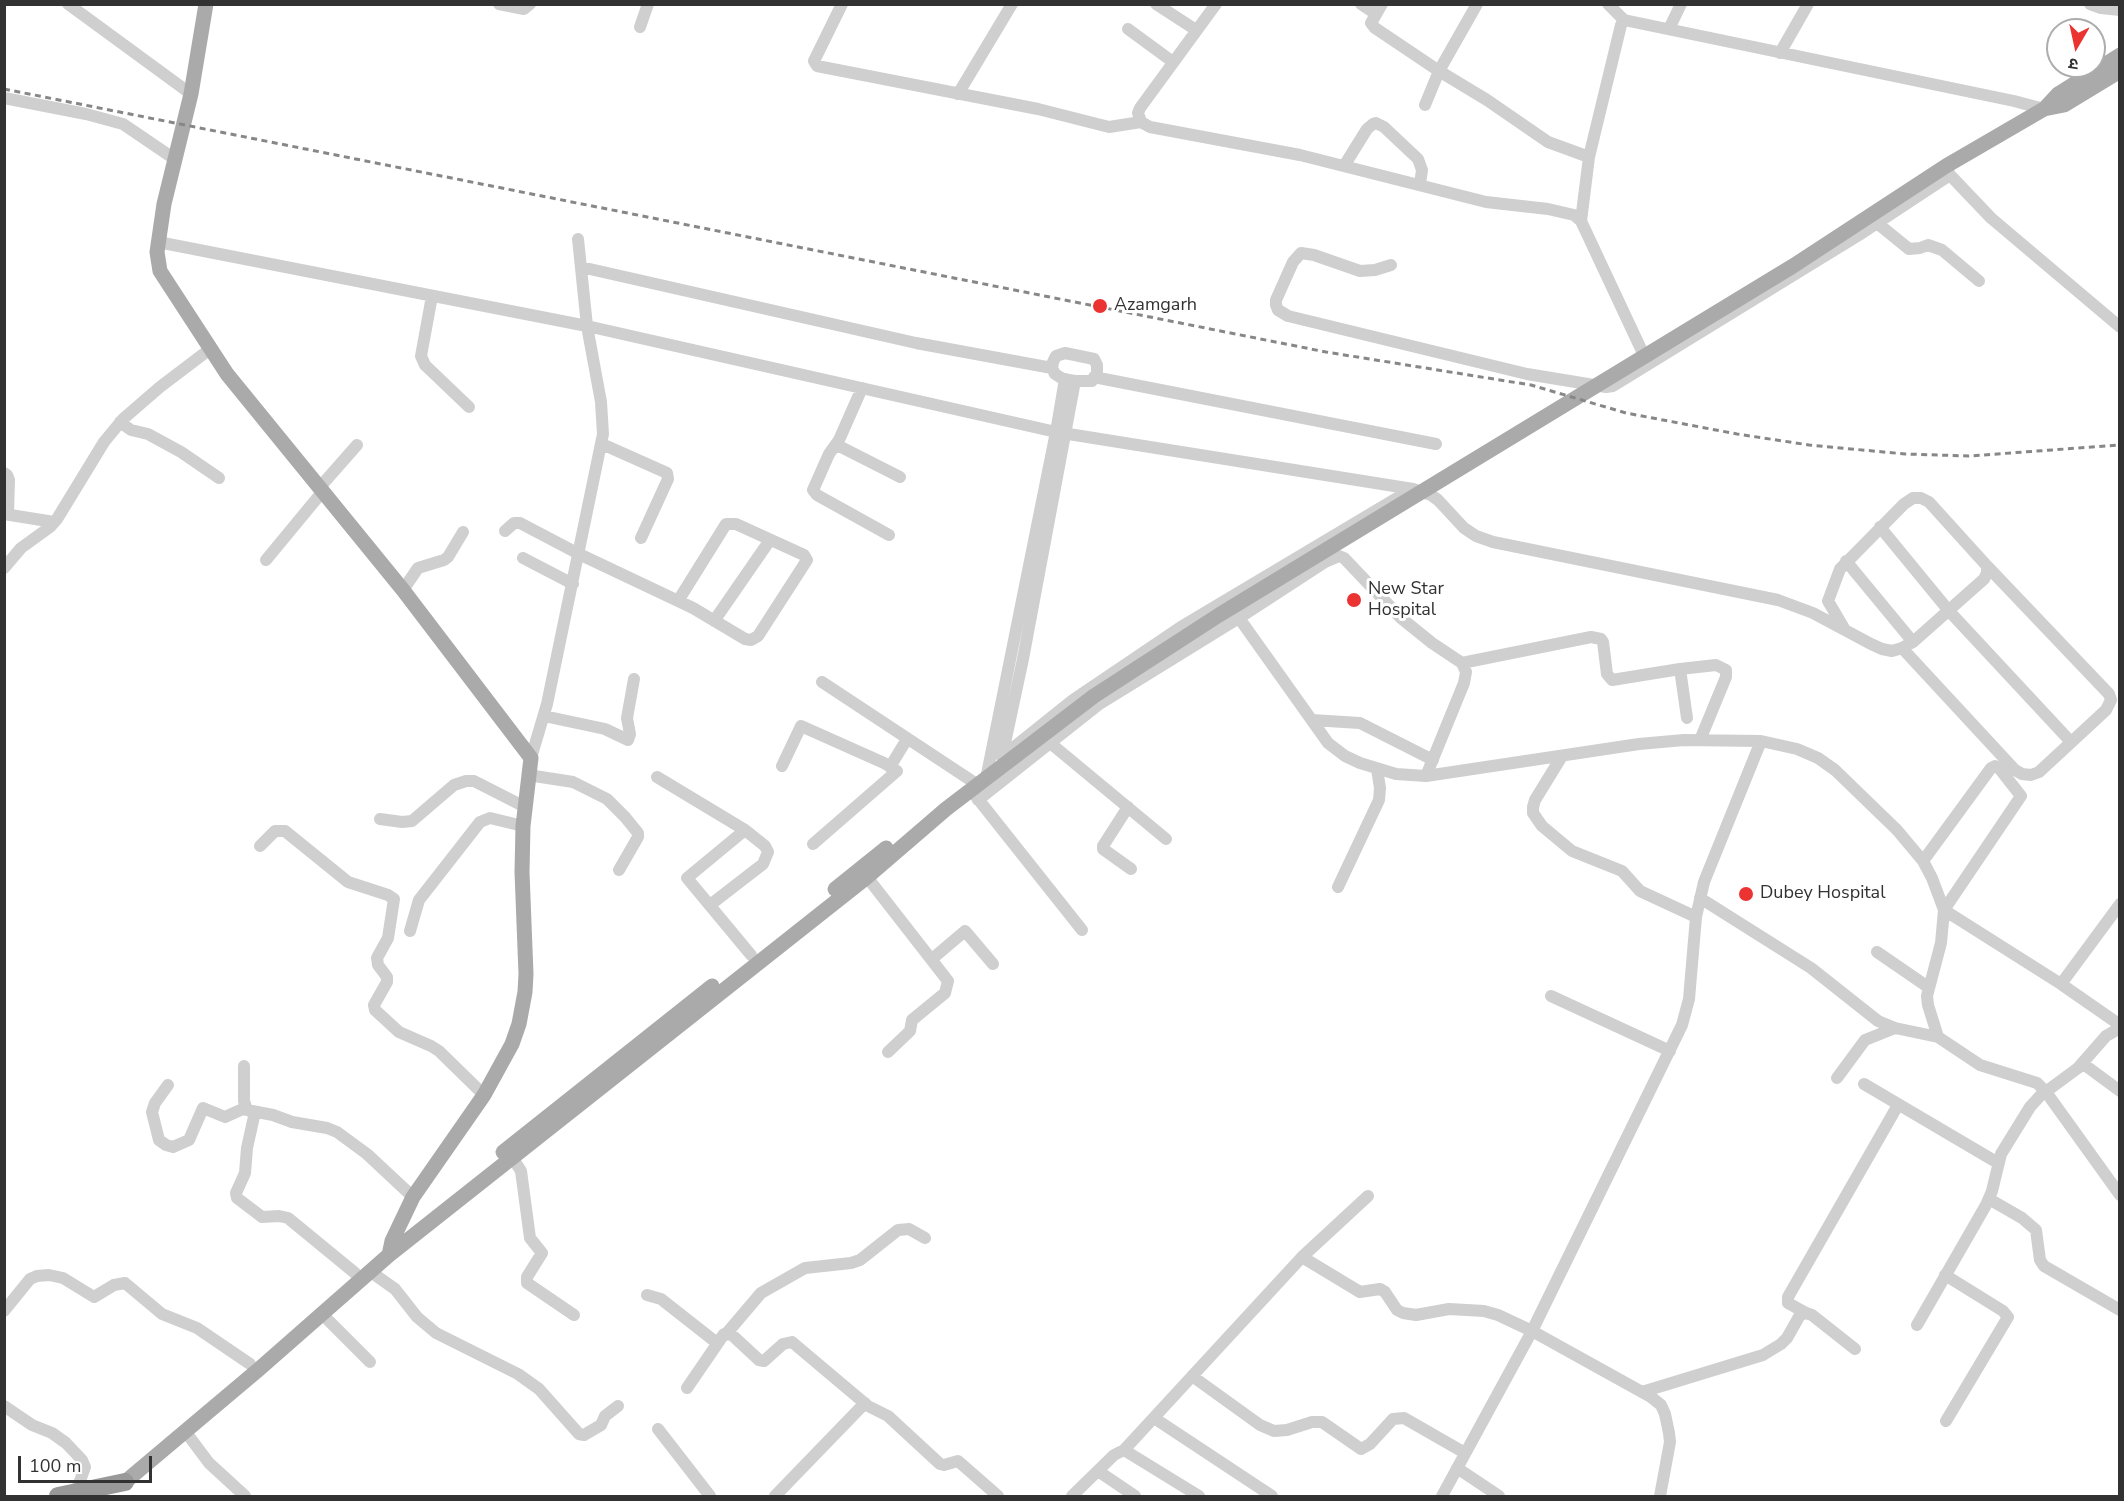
<!DOCTYPE html>
<meta charset="utf-8">
<style>
body{margin:0}
#map{position:relative;width:2124px;height:1501px;overflow:hidden;background:#fff;font-family:"Nunito Sans","Noto Sans Devanagari",sans-serif}
canvas{display:block}
.frame{position:absolute;inset:0;border:6px solid #323232;pointer-events:none}
.north{position:absolute;left:2046px;top:18px;width:60px;height:60px;box-sizing:border-box;background:#fff;border:2px solid #adadad;border-radius:50%;rotate:189deg;font-size:16px;font-weight:700;line-height:24px;text-align:center;color:#323232}
.north::after{content:'';display:block;margin:auto;width:21px;height:27px;background:#eb3331;clip-path:polygon(50% 0,100% 100%,50% 72%,0 100%)}
.scale{position:absolute;left:18px;top:1456px;width:134px;height:27px;box-sizing:border-box;border:3px solid #323232;border-top:0;padding-left:8px;font-size:18px;line-height:21px;white-space:nowrap;color:#323232;-webkit-text-stroke:4px #fff;paint-order:stroke}
</style>
<div id="map">
<canvas width="2124" height="1501"></canvas>
<div class="frame"></div>
<div class="north">उ</div>
<div class="scale">100 m</div>
</div>
<script>
const ctx = document.querySelector('canvas').getContext('2d');
ctx.lineJoin = 'round';
const poly = rows => new Path2D(rows.map(r => 'M' + r).join(''));
function trace(path, color, width, dash) { ctx.strokeStyle = color; ctx.lineWidth = width; ctx.lineCap = dash ? 'butt' : 'round'; ctx.setLineDash(dash || []); ctx.stroke(path); }
function label(font, color, halo, rows, align = 'center') {
  ctx.font = font + ' "Nunito Sans",sans-serif'; ctx.lineWidth = 6; ctx.setLineDash([]); ctx.textBaseline = 'middle'; ctx.strokeStyle = halo; ctx.fillStyle = color; for (const [text, x, y, turn = 0] of rows) {
    ctx.save(); ctx.translate(x, y); ctx.rotate((+turn || 0) * Math.PI / 180); ctx.textAlign = isNaN(turn) ? turn : align; if (halo) ctx.strokeText(text, 0, 0); ctx.fillText(text, 0, 0); ctx.restore();
  }
}
const minor = poly([
 [68,4,191,94],
 [499,4,524,9,530,4],
 [842,4,814,61,817,66,1038,109,1109,127,1141,122],
 [1156,4,1196,30],
 [1216,4,1140,108,1138,113,1141,122,1150,127,1300,155,1486,202,1548,209,1574,215,1581,221,1648,364],
 [1361,4,1376,14],
 [1382,4,1371,23,1375,28,1439,71,1487,100,1548,142,1589,157],
 [1608,4,1624,20],
 [2090,4,2101,8,2120,10],
 [640,27,648,4],
 [1128,29,1173,62],
 [1669,29,1681,4],
 [1780,53,1808,4],
 [958,94,1012,4],
 [4,98,86,114,123,124,173,158],
 [1425,105,1439,71,1477,4],
 [1344,166,1367,129,1373,124,1376,123,1384,127,1418,159,1422,170,1420,184],
 [1947,168,1950,175,1991,218,2120,327],
 [1581,221,1589,157,1621,25,1624,20,2014,101,2044,109],
 [1877,223,1909,249,1920,248,1928,245,1942,250,1979,281],
 [158,242,587,326,1056,432,1413,489,1431,495,1438,500,1464,528,1476,536,1493,542,1778,600,1813,613,1871,644,1882,649,1892,651,1902,648,1913,642,1984,579,1987,573,1987,566,1929,502,1921,498,1913,498,1904,504,1840,569,1828,601,1845,630],
 [1391,265,1375,270,1360,271,1314,255,1301,253,1293,262,1276,300,1276,305,1278,310,1288,316,1527,374,1606,387,1613,386,1859,235,1950,175],
 [581,267,916,343,1052,368],
 [432,296,421,356,425,365,469,407],
 [1065,353,1094,359,1097,365,1097,374,1092,381,1075,381,1063,379,1055,374,1052,368,1053,362,1056,356,1065,353],
 [1094,377,1436,444],
 [862,388,839,440,829,454,813,490,817,495,889,535],
 [120,422,131,430,148,434,181,452,219,478],
 [602,444,667,473,668,479,641,538],
 [837,445,900,477],
 [4,473,7,475,9,480,8,514],
 [320,487,357,445],
 [4,514,54,522],
 [1880,527,1949,611,2071,742],
 [505,531,514,523,520,523,579,554,693,608,745,639,751,640,758,636,807,560,804,555,736,524,726,524,678,601],
 [523,558,573,584],
 [266,560,323,491],
 [1846,561,1913,642],
 [4,568,21,548,50,527,57,519,104,442,123,419,160,387,210,349],
 [403,590,418,568,444,560,448,557,463,532],
 [1239,618,1328,743,1345,756,1360,763,1396,774,1426,776,1639,744,1684,740,1761,741,1797,749,1818,758,1835,770,1897,830,1923,861,1932,878,1944,910,2061,984,2120,1025],
 [714,621,770,540],
 [1902,648,2015,770,2022,774,2031,775,2039,772,2106,710,2111,700,2109,694,1987,566],
 [1462,663,1591,637,1601,639,1603,642,1607,674,1612,680,1680,669,1716,665,1726,670,1726,677,1700,740],
 [1680,669,1687,718],
 [822,682,978,785],
 [544,716,605,729,628,740,630,734,627,718,634,679],
 [1312,720,1360,723,1433,760],
 [1049,742,1166,839],
 [1003,756,1073,700,1181,627,1409,491],
 [1562,756,1535,800,1533,807,1533,813,1542,826,1572,851,1622,871,1640,891,1696,917],
 [1002,757,1023,659,1075,381],
 [531,758,547,704,603,434,601,402,587,326,578,239],
 [782,766,801,726,884,763,897,771,813,844],
 [890,767,907,739],
 [528,775,573,782,607,799,625,817,638,833,638,837,619,870],
 [657,777,745,830,765,846,768,852,763,864,710,905],
 [986,779,1056,432,1065,379],
 [974,794,1082,930],
 [978,800,1098,705,1239,618,1325,562,1339,556,1344,558,1401,618,1432,643,1462,663,1466,672,1464,683,1426,776],
 [1128,807,1103,846,1103,849,1131,869],
 [380,819,402,822,412,821,454,785,466,781,474,781,525,807],
 [745,830,687,878,751,955],
 [260,846,275,831,285,831,348,882,388,895,394,899,388,938,377,958,378,965,387,977,387,982,374,1005,375,1010,399,1032,431,1046,439,1051,484,1095],
 [1923,861,1991,768,1995,766,1999,768,2021,796,1944,910,1941,943,1927,996,1928,1005,1938,1037],
 [867,877,948,981,945,993,912,1020,910,1031,888,1052],
 [1338,887,1379,800,1380,788,1377,769],
 [1700,898,1811,968,1878,1021,1895,1028,1938,1037,1980,1065,2037,1083,2046,1092,2120,1195],
 [410,931,419,900,480,822,490,818,523,826],
 [1877,952,1928,987],
 [932,959,965,931,993,964],
 [2061,984,2120,904],
 [1551,996,1670,1051],
 [2082,1063,2120,1091],
 [244,1066,244,1101,247,1110,273,1115,292,1122,327,1128,337,1132,367,1154,413,1197],
 [1837,1078,1865,1040,1895,1028],
 [1864,1084,1998,1163],
 [168,1085,155,1103,152,1112,159,1140,166,1145,173,1147,189,1140,203,1108,225,1117,245,1108],
 [255,1112,247,1148,245,1173,236,1193,237,1198,262,1217,279,1216,288,1218,355,1273],
 [508,1151,521,1171,530,1238,542,1253,527,1277,527,1283,574,1315],
 [1989,1199,2022,1218,2036,1230,2040,1260,2044,1266,2120,1310],
 [1302,1257,1360,1292,1380,1289,1385,1292,1397,1310,1403,1313,1416,1315,1449,1309,1484,1311,1498,1315,1532,1331,1651,1397,1661,1405,1665,1414,1669,1433,1670,1442,1660,1496],
 [371,1272,395,1289,417,1317,436,1333,518,1374,539,1389,579,1434,584,1435,601,1425,605,1416,618,1406],
 [1945,1275,2003,1311,2008,1317,1946,1421],
 [647,1295,661,1299,717,1343],
 [4,1311,30,1279,37,1276,49,1275,63,1278,94,1297,114,1285,125,1283,162,1314,197,1328,250,1364],
 [1806,1313,1788,1303,1788,1297,1898,1105],
 [322,1314,370,1362],
 [1917,1325,1986,1205,1992,1191,2001,1154,2030,1107,2040,1096,2078,1068,2106,1036,2120,1028],
 [727,1333,761,1293,805,1268,851,1263,860,1260,898,1230,909,1229,925,1238],
 [1192,1376,1260,1425,1274,1431,1287,1430,1312,1422,1322,1422,1361,1449,1370,1444,1393,1419,1404,1418,1465,1453],
 [687,1388,724,1334,732,1335,759,1360,764,1361,783,1344,792,1342,868,1406,888,1416,940,1464,944,1465,958,1461,998,1496],
 [1642,1392,1763,1355,1781,1344,1787,1338,1800,1315,1806,1313,1812,1315,1855,1349],
 [4,1406,32,1425,52,1433,66,1443,82,1460,85,1467,76,1492],
 [1154,1418,1272,1496],
 [658,1429,710,1496],
 [185,1431,209,1463,245,1496],
 [1124,1450,1302,1257,1368,1196],
 [1457,1468,1499,1496],
 [1098,1471,1135,1496],
 [775,1496,865,1403],
 [1072,1496,1114,1455,1124,1450,1199,1496],
 [1442,1496,1532,1331,1682,1025,1689,999,1696,917,1704,882,1761,741]
]);
const major = poly([
 [206,4,191,94,164,204,157,252,160,271,227,374,403,590,531,758,523,826,522,872,526,974,525,992,519,1024,512,1044,484,1095,413,1197,392,1241,389,1255],
 [2044,109,2064,105,2120,71],
 [835,889,886,848],
 [503,1152,712,986],
 [125,1482,258,1370,389,1255,867,877,946,809,1094,696,1219,615,1793,266,1946,166,2044,109,2058,94,2120,55]
]);
const highway = poly([
 [58,1496,125,1482]
]);
const rail = poly([
 [4,89,1326,352,1531,385,1626,413,1737,434,1809,445,1905,454,1969,456,2120,445]
]);
const markers = [
 [1100,306,8,"#eb3331"],
 [1354,600,8,"#eb3331"],
 [1746,894,8,"#eb3331"]
];
const poiNames = [
 ["Azamgarh",1114,306],
 ["New Star",1368,590],
 ["Hospital",1368,611],
 ["Dubey Hospital",1760,894]
];
trace(minor, '#cfcfcf', 12);
trace(major, '#aaa', 15);
trace(highway, '#999', 18);
trace(rail, '#878787', 3, [6, 4.5]);
for (const [x, y, r, color] of markers) { const dot = new Path2D(); dot.arc(x, y, r, 0, 2 * Math.PI); ctx.fillStyle = color; ctx.fill(dot); trace(dot, '#fff', 2); }
label('18px', '#323232', '#fff', poiNames, 'left');
</script>
